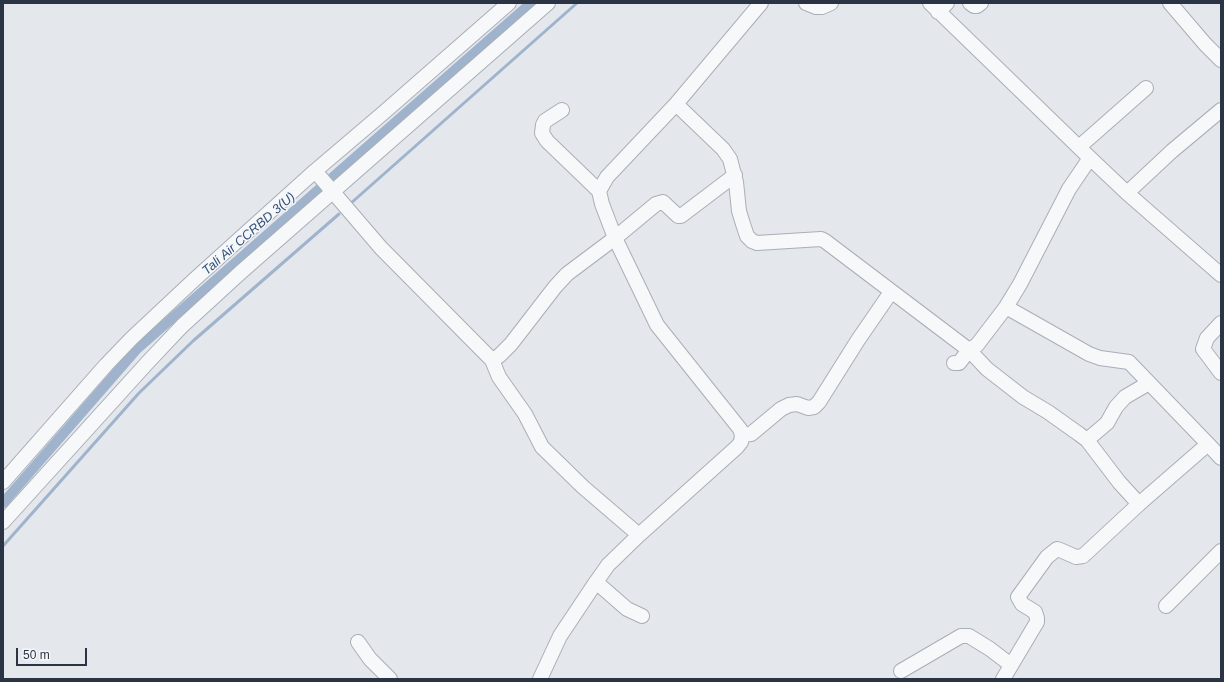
<!DOCTYPE html>
<style>
body{margin:0}
#map{position:relative;width:1224px;height:682px;overflow:hidden;background:#e4e7ec;font-family:Helvetica,sans-serif}
canvas{display:block}
.frame{position:absolute;inset:0;border:4px solid #2b3445;pointer-events:none}
.scale{position:absolute;left:16px;top:648px;width:71px;height:18px;box-sizing:border-box;border:2px solid #2b3445;border-top:0;padding-left:5px;font-size:12px;line-height:14px;white-space:nowrap;color:#2b3445;-webkit-text-stroke:3px #f4f6f9;paint-order:stroke}
</style>
<div id="map">
<canvas width="1224" height="682"></canvas>
<div class="frame"></div>
<div class="scale">50 m</div>
</div>
<script>
const ctx = document.querySelector('canvas').getContext('2d');
ctx.lineJoin = 'round';
const poly = rows => new Path2D(rows.map(r => 'M' + r).join(''));
function trace(path, color, width, dash) { ctx.strokeStyle = color; ctx.lineWidth = width; ctx.lineCap = dash ? 'butt' : 'round'; ctx.setLineDash(dash || []); ctx.stroke(path); }
function label(font, color, halo, rows, align = 'center') {
  ctx.font = font + ' Helvetica,sans-serif'; ctx.lineWidth = 3; ctx.setLineDash([]); ctx.textBaseline = 'middle'; ctx.strokeStyle = halo; ctx.fillStyle = color; for (const [text, x, y, turn = 0] of rows) {
    ctx.save(); ctx.translate(x, y); ctx.rotate((+turn || 0) * Math.PI / 180); ctx.textAlign = isNaN(turn) ? turn : align; if (halo) ctx.strokeText(text, 0, 0); ctx.fillText(text, 0, 0); ctx.restore();
  }
}
const stream = poly([
 [350,204,577,3],
 [3,546,139,393,193,341,339,214]
]);
const canal = poly([
 [3,503,137,349,531,3]
]);
const minor = poly([
 [806,3,816,7,822,7,831,3],
 [930,3,1090,158,1127,193,1221,275],
 [970,3,974,6,977,6,981,3],
 [1170,3,1205,44,1221,60],
 [938,12,947,3],
 [676,104,723,149,730,159,736,182,739,211,743,224,747,236,752,241,757,243,821,239,825,241,969,350,987,369,1023,397,1048,412,1079,434,1087,440,1119,482,1139,504],
 [562,110,545,121,543,125,542,133,547,141,599,191],
 [1079,147,1146,88],
 [315,171,381,248,492,360,499,356,511,344,555,287,567,274,615,238,656,204,663,202,678,216,681,216,735,175],
 [1127,193,1172,151,1221,110],
 [1006,307,1089,354,1100,358,1129,362,1208,444],
 [1221,323,1207,338,1203,349,1221,373],
 [492,360,499,377,525,414,542,447,583,487,639,535],
 [954,363,959,363,969,350,977,345,1006,307,1020,284,1069,189,1090,158],
 [742,435,751,434,781,409,789,405,797,404,808,408,814,407,819,402,858,340,891,292],
 [1087,440,1107,423,1116,407,1125,397,1149,383],
 [3,482,106,365,132,338,195,279,315,171,382,114,509,3],
 [3,522,148,362,182,326,241,272,548,3],
 [596,582,627,609,642,616],
 [1166,606,1221,551],
 [358,642,370,659,390,679],
 [901,671,961,636,969,636,990,649,1011,665],
 [540,679,560,636,596,582,608,565,639,535,737,447,741,442,742,435,740,429,657,325,615,238,602,204,599,191,607,177,676,104,761,3],
 [1003,679,1037,622,1037,618,1035,612,1022,604,1018,597,1047,557,1057,549,1060,550,1076,557,1083,556,1139,504,1208,444,1221,458]
]);
const waterNames = [
 ["Tali Air CCRBD 3(U)",249,234,-41]
];
trace(stream, '#9fb4cc', 3);
trace(canal, '#9fb4cc', 10);
trace(minor, '#a9aeb7', 16);
trace(minor, '#f7f8fa', 14);
label('italic 13px', '#34527a', '#f4f6f9', waterNames);
</script>
